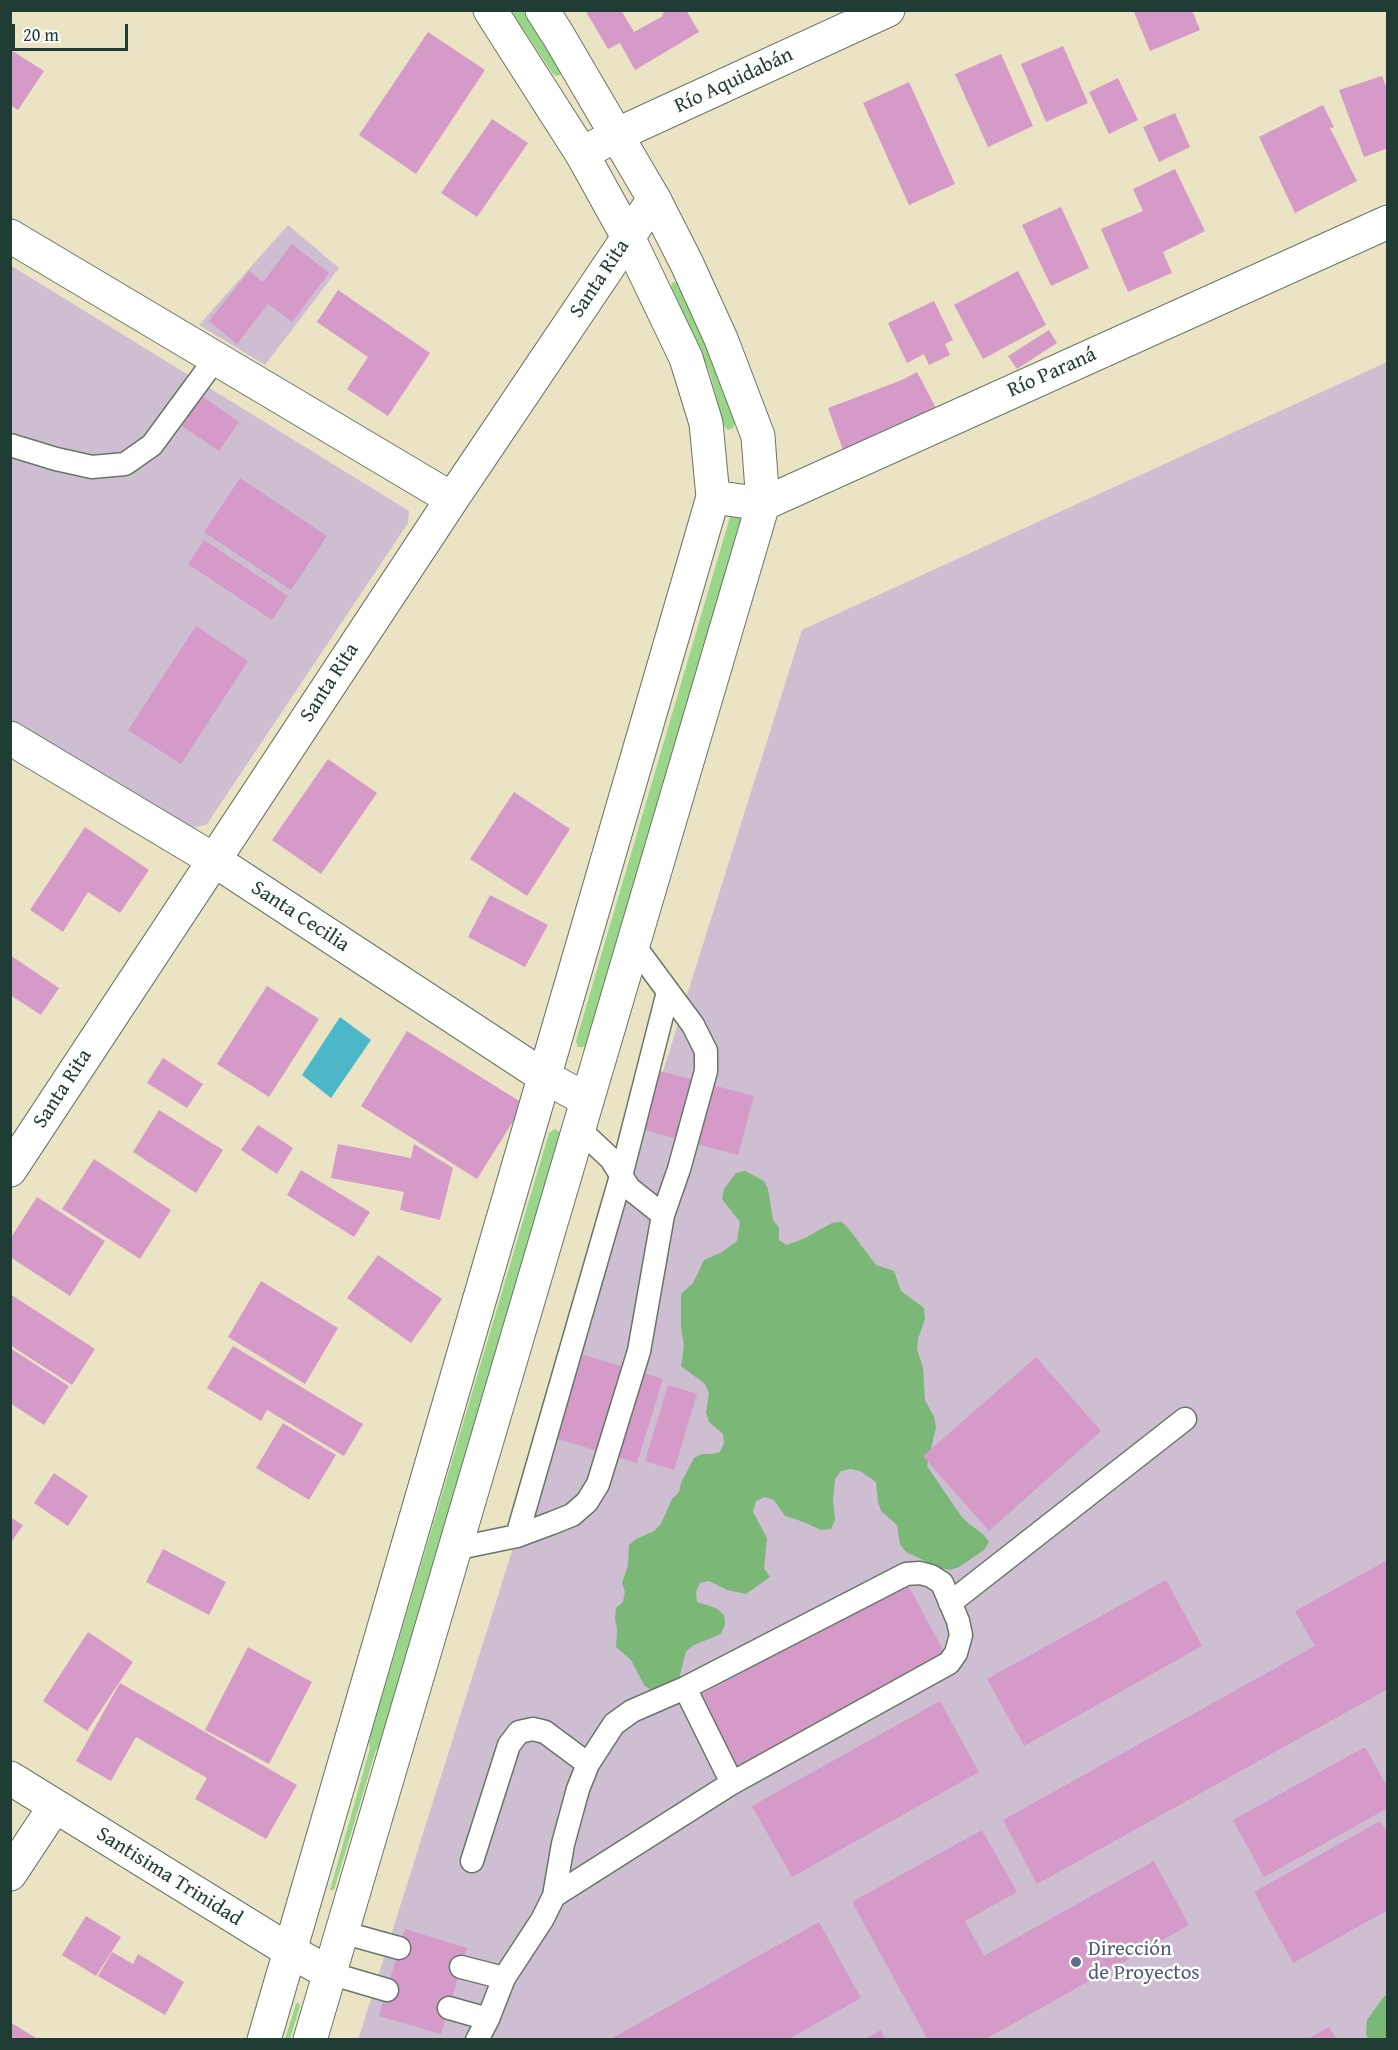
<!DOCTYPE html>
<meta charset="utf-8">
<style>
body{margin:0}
#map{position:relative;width:1398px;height:2050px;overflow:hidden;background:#ebe4c4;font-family:"Gentium Book Plus",serif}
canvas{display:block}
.frame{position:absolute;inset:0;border:12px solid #1f3d34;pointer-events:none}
.scale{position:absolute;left:12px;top:24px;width:116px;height:27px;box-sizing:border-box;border:3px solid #1f3d34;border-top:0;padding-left:8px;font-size:18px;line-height:21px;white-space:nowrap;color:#1f3d34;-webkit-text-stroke:4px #fff;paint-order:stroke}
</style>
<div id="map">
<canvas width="1398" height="2050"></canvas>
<div class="frame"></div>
<div class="scale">20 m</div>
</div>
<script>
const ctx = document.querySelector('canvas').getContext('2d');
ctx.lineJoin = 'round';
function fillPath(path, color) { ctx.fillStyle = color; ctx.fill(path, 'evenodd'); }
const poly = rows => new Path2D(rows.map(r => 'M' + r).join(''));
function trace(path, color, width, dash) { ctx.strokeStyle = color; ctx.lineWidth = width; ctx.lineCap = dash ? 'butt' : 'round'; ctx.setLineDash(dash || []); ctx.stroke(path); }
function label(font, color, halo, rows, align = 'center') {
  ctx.font = font + ' "Gentium Book Plus",serif'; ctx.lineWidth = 5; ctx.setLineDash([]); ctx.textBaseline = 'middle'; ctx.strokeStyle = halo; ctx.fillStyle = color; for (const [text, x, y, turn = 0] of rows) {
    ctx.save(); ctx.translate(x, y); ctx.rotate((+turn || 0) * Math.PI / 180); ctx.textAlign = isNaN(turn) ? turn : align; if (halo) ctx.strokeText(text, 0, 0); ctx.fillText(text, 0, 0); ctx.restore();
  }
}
const industrial = poly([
 [288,225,339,268,265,365,199,325],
 [10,265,409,511,408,523,207,824,186,830,11,725],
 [1387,362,1387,2039,358,2040,802,630]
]);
const green = poly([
 [511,11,524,11,563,68,563,74,556,76,553,74],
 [678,281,720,368,735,423,733,428,728,430,724,426,710,373,671,287,672,283],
 [732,515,741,517,741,520,586,1047,578,1047,576,1041,730,517],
 [555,1129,561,1133,381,1748,376,1750,334,1890,330,1890,370,1748,369,1741,549,1133],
 [298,2002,300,2006,290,2039,285,2039,296,2004]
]);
const forest = poly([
 [745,1171,764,1181,768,1189,773,1220,779,1228,779,1240,787,1245,805,1238,832,1223,842,1222,849,1229,876,1265,894,1271,901,1291,924,1308,925,1319,918,1339,917,1349,923,1368,925,1400,934,1417,936,1427,927,1466,961,1516,968,1523,984,1535,989,1542,984,1550,959,1567,950,1570,940,1568,906,1552,900,1544,897,1525,881,1511,878,1502,876,1482,860,1471,851,1469,841,1471,835,1479,833,1500,835,1520,831,1529,821,1530,804,1522,785,1516,774,1500,765,1497,756,1501,753,1512,767,1538,764,1568,770,1577,746,1594,727,1590,709,1581,700,1583,696,1592,697,1602,716,1608,724,1615,725,1624,721,1634,694,1645,686,1651,679,1679,652,1691,644,1685,631,1660,616,1647,617,1629,615,1618,616,1608,623,1602,625,1592,622,1583,628,1565,629,1545,636,1539,654,1531,661,1524,672,1499,679,1492,681,1483,694,1458,702,1454,712,1454,720,1452,724,1443,723,1434,709,1422,706,1412,709,1393,705,1384,681,1366,684,1346,681,1327,681,1294,693,1283,704,1260,722,1252,737,1241,740,1222,722,1199,724,1189,736,1173],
 [1387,1994,1387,2039,1368,2039,1366,2034,1367,2020,1382,1999]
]);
const water = poly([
 [340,1017,371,1040,331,1098,302,1075]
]);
const building = poly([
 [585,10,621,10,634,32,663,16,662,14,667,10,686,10,699,32,635,70,620,43,608,49],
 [1138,10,1192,10,1200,30,1150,51,1134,12],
 [428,32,485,70,416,174,359,135],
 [1063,46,1088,103,1046,122,1021,64],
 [11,50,44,71,18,110,10,105],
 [1001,54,1033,126,988,147,955,74],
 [1382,76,1388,92,1388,148,1364,157,1339,90],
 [1118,78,1138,120,1109,134,1089,92],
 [909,82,955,184,909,205,863,103],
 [1323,105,1334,127,1330,128,1357,181,1295,213,1259,137],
 [1175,113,1190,147,1159,162,1143,127],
 [492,119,528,143,477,217,441,193],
 [1175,169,1205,231,1163,252,1172,273,1128,292,1101,229,1143,211,1133,189],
 [1061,207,1089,268,1051,286,1022,225],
 [292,244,329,273,292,322,268,304,237,344,209,321,249,271,263,282],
 [1018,271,1046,325,983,359,954,305],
 [338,290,430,353,388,416,347,389,368,357,317,322],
 [934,301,953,340,945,344,950,355,929,365,924,354,907,363,888,323],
 [1049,330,1057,343,1017,369,1008,356],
 [917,372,936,408,843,450,828,408,902,380],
 [202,396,239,422,219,451,182,426],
 [240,478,327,536,291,590,204,532],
 [204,540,288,596,272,620,188,564],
 [196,626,248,661,181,764,128,730],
 [328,759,377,793,321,874,272,840],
 [514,792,570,829,527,896,470,859],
 [85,827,149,870,120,913,88,892,63,932,30,910],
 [490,895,548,925,525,967,468,937],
 [10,955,59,988,41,1015,10,995],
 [267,986,319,1019,269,1097,217,1064],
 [407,1031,524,1104,477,1179,361,1106],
 [163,1058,203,1084,187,1108,147,1083],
 [656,1070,754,1096,738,1155,640,1129],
 [159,1110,223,1150,196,1193,133,1152],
 [258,1125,293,1148,277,1174,241,1150],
 [338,1144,411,1158,414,1144,453,1168,440,1220,400,1210,404,1192,331,1178],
 [94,1159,171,1210,140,1259,62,1209],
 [301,1170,370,1212,354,1237,287,1195],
 [37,1197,105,1241,70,1296,10,1257,10,1239],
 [378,1255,442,1299,411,1343,347,1298],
 [261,1281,338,1328,305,1384,228,1337],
 [10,1294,95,1349,72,1385,10,1345],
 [233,1346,363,1424,344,1456,267,1410,261,1421,207,1388],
 [10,1348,69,1386,44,1425,10,1403],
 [581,1354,663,1379,637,1463,555,1438],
 [1036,1357,1101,1431,989,1531,923,1456],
 [668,1385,697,1394,674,1470,645,1461],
 [283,1423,336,1455,309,1500,256,1468],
 [54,1473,88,1496,68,1526,34,1503],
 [10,1517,23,1525,10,1544],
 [163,1549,226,1582,209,1615,146,1582],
 [1388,1560,1388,1689,1037,1884,1003,1820,1315,1646,1295,1611],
 [1166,1580,1202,1646,1024,1746,987,1679],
 [907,1583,945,1654,736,1767,699,1696],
 [88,1632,133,1662,87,1731,43,1701],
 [248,1647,312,1682,269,1764,205,1730],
 [120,1683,297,1785,266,1839,195,1799,207,1778,136,1737,111,1781,76,1761],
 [940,1701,979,1772,792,1877,752,1806],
 [1365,1747,1388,1788,1388,1808,1264,1877,1233,1820],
 [1380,1821,1388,1834,1388,1910,1293,1963,1254,1892],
 [982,1830,1017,1892,965,1921,984,1956,1154,1861,1189,1925,984,2040,928,2040,852,1902],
 [86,1916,121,1937,96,1976,62,1955],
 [819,1922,861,1998,787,2040,609,2040],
 [405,1929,467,1948,441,2034,379,2016],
 [112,1952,133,1964,138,1954,184,1982,165,2015,98,1976],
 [10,2022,39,2040,10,2040],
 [1329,2027,1337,2040,1306,2040],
 [881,2030,886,2040,863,2040]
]);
const service = poly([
 [10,445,56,459,92,467,125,464,152,445,216,358],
 [633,944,693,1025,706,1051,706,1071,679,1169,663,1215],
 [517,1536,621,1176,668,992],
 [454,1549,517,1536,552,1523,572,1515,587,1502,598,1484,639,1351,663,1215,629,1188,611,1159,578,1128],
 [950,1603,1185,1419],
 [472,1861,509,1745,519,1732,533,1729,545,1732,588,1764],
 [554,1896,732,1783,685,1688],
 [341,1932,399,1948],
 [461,1967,504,1978,542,1920,554,1896,563,1844,578,1789,588,1764,614,1724,632,1711,685,1688,906,1574,920,1573,931,1576,942,1583,958,1621,961,1635,956,1653,949,1663,732,1783],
 [329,1973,387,1990],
 [449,2008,488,2019,477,2040],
 [488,2019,504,1978]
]);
const minor = poly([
 [582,154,616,135,888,10],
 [10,236,452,499],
 [713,497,763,504,1388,222],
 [10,738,214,860,545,1077,587,1100],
 [10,1170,452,499,654,199],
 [10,1778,290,1951,329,1973],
 [10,1874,55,1806]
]);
const secondary = poly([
 [264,2040,713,497,706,423,686,358,628,237,582,154,490,10],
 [310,2040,763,504,758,436,721,339,687,264,654,199,558,35,542,10]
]);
const markers = [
 [1076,1962,6,"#5c6f8a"]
];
const streetNames = [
 ["Río Aquidabán",734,81,-25],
 ["Santa Rita",600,279,-56],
 ["Río Paraná",1052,373,-24],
 ["Santa Rita",330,683,-57],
 ["Santa Cecilia",300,917,33],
 ["Santa Rita",63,1089,-57],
 ["Santisima Trinidad",169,1877,32]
];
const serviceNames = [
 ["Dirección",1088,1950],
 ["de Proyectos",1088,1974]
];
fillPath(industrial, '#cebed1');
fillPath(green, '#9ad68a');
fillPath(forest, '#7bb776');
fillPath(water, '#4cb7c9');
fillPath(building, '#d69ac9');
trace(service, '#676', 25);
trace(minor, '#676', 35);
trace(secondary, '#676', 35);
trace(service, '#fff', 22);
trace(minor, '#fff', 33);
trace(secondary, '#fff', 33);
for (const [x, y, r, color] of markers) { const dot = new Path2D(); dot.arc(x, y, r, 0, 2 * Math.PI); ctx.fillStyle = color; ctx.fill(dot); trace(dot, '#fff', 2); }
label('21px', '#1f3d34', '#fff', streetNames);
label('21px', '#4e5e75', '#fff', serviceNames, 'left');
</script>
